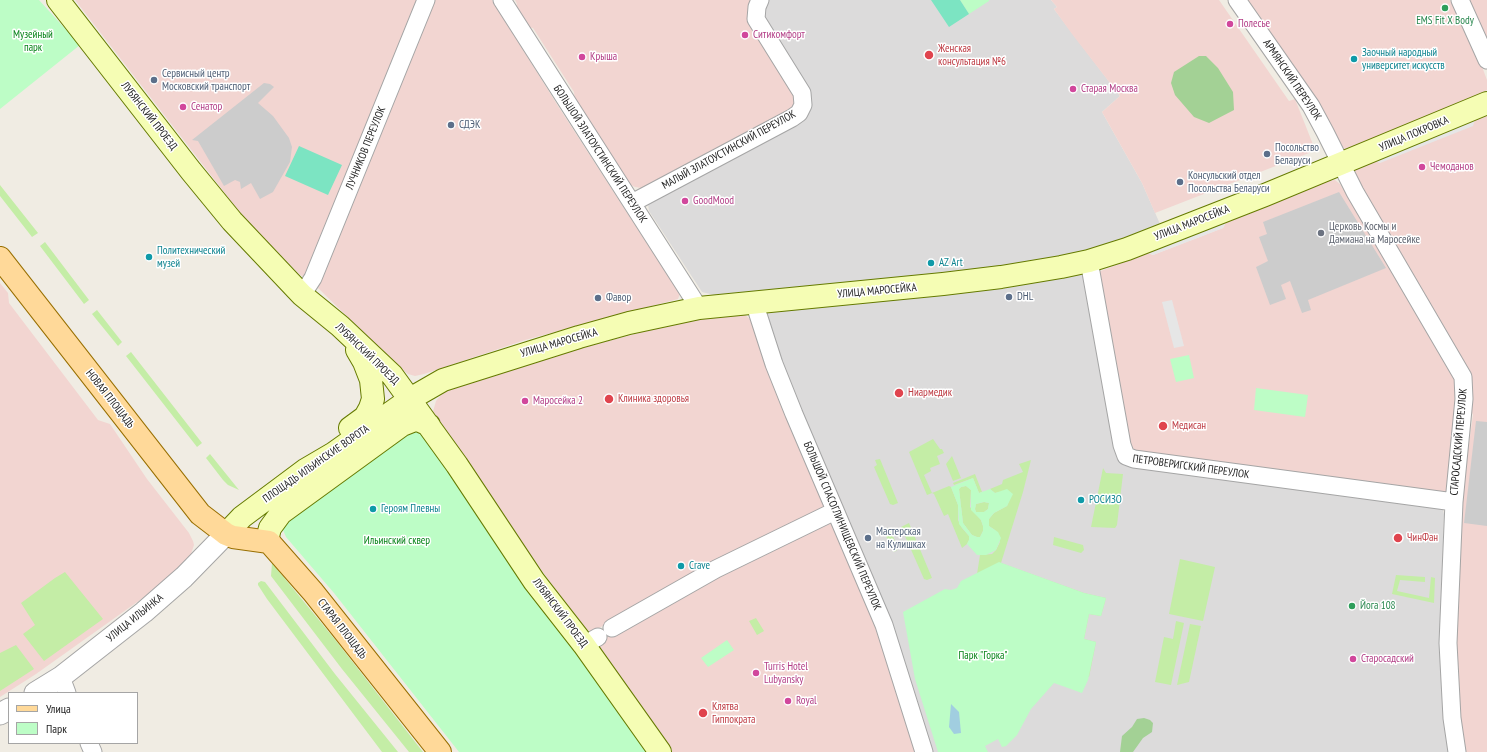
<!DOCTYPE html>
<meta charset="utf-8">
<style>
body{margin:0}
#map{position:relative;width:1487px;height:752px;overflow:hidden;background:#f0ece3;font-family:"PT Sans Narrow",sans-serif}
canvas{display:block}
.legend{position:absolute;left:8px;top:692px;width:130px;height:52px;box-sizing:border-box;background:#fff;border:1px solid #a5a5a5;margin:0;padding:5px 7px;list-style:none;font-size:12px;color:#1e1e1e}
.legend li{display:flex;align-items:center;gap:8px;height:20px}
.legend b{width:20px;border:1px solid #a5a5a5}
</style>
<div id="map">
<canvas width="1487" height="752"></canvas>
<ul class="legend">
<li><b style="height:5px;background:#ffd999"></b>Улица</li>
<li><b style="height:11px;background:#bdfdc6"></b>Парк</li>
</ul>
</div>
<script>
const ctx = document.querySelector('canvas').getContext('2d');
ctx.lineJoin = 'round';
function fillPath(path, color) { ctx.fillStyle = color; ctx.fill(path, 'evenodd'); }
const poly = rows => new Path2D(rows.map(r => 'M' + r).join(''));
function trace(path, color, width, dash) { ctx.strokeStyle = color; ctx.lineWidth = width; ctx.lineCap = dash ? 'butt' : 'round'; ctx.setLineDash(dash || []); ctx.stroke(path); }
function label(font, color, halo, rows, align = 'center') {
  ctx.font = font + ' "PT Sans Narrow",sans-serif'; ctx.lineWidth = 3; ctx.setLineDash([]); ctx.textBaseline = 'middle'; ctx.strokeStyle = halo; ctx.fillStyle = color; for (const [text, x, y, turn = 0] of rows) {
    ctx.save(); ctx.translate(x, y); ctx.rotate((+turn || 0) * Math.PI / 180); ctx.textAlign = isNaN(turn) ? turn : align; if (halo) ctx.strokeText(text, 0, 0); ctx.fillText(text, 0, 0); ctx.restore();
  }
}
const residential = poly([
 [767,0,1051,0,1057,7,1054,9,1120,96,1102,112,1142,183,1160,224,1096,248,1032,264,843,285,795,287,714,295,702,292,649,211,648,204,649,201,660,193,666,195,783,131,803,84,804,79,763,18],
 [1079,273,1085,276,1117,458,1123,465,1440,508,1443,510,1444,514,1440,648,1444,716,1450,752,933,752,894,629,798,406,781,362,766,315,769,311,831,305,835,306]
]);
const commercial = poly([
 [75,0,419,0,306,276,302,276,299,274,241,214],
 [432,0,492,0,558,106,666,273,670,274,680,294,678,299,525,340,424,374,415,376,408,374,400,368,318,288,317,286],
 [515,0,752,0,793,91,795,105,791,108,645,186,641,188,635,187,631,185,622,173,575,100,574,92,533,28,527,27,516,9,517,4],
 [1051,0,1219,0,1289,101,1295,99,1314,147,1309,153,1155,213,1142,183,1102,112,1120,96,1072,34,1054,9,1057,7],
 [1248,0,1450,0,1478,56,1487,80,1487,90,1479,95,1350,148,1344,149,1261,18],
 [1467,0,1487,0,1487,45],
 [1487,114,1487,752,1464,752,1457,707,1460,701,1458,663,1454,660,1462,493,1473,415,1440,326,1439,318,1425,295,1420,293,1410,277,1411,270,1353,174,1354,171,1360,167],
 [1335,180,1340,184,1343,189,1454,375,1456,386,1456,406,1446,493,1135,452,1129,443,1098,272,1148,253,1153,255,1223,228,1226,222,1328,181],
 [0,283,8,293,9,303,98,420,110,424,147,479,189,533,193,541,194,545,190,557,184,564,147,595,36,674,0,697],
 [744,314,751,320,825,508,597,629,591,631,586,630,583,628,474,476,432,415,436,401,441,395,449,390,570,351,677,323,711,317],
 [831,520,871,612,919,752,666,752,600,649,600,644,603,639,719,574]
]);
const religious = poly([
 [264,83,270,84,274,87,258,103,273,116,289,138,292,147,290,162,273,192,260,199,251,183,241,189,240,182,235,180,224,186,198,141,192,140],
 [1339,192,1386,268,1308,300,1311,310,1302,313,1290,281,1281,285,1286,299,1270,305,1256,267,1268,261,1259,237,1267,234,1263,222],
 [1476,421,1487,422,1487,526,1464,523]
]);
const grass = poly([
 [0,185,38,233,32,237,0,196],
 [45,242,89,300,84,304,40,246],
 [97,310,122,342,118,346,92,314],
 [131,352,202,443,197,447,126,356],
 [933,439,940,449,942,449,944,453,937,456,940,464,930,468,931,471,924,475,932,493,949,486,951,487,958,505,958,520,962,528,969,536,969,540,967,544,962,548,948,514,944,516,934,494,932,493,927,495,909,452],
 [210,454,239,490,228,485,223,480,206,458],
 [952,456,961,478,953,481,946,464],
 [880,459,898,503,893,505,890,504,874,467,877,465,875,460],
 [1031,460,1023,492,1001,563,1084,593,1106,598,1101,616,1089,614,1084,639,1096,642,1089,677,977,574,980,555,992,554,996,550,1000,542,995,530,989,526,989,519,994,513,1007,506,1010,498,1000,492,995,493,990,489,1002,484,1003,480,1023,472,1019,464],
 [1103,468,1106,473,1123,474,1117,525,1115,528,1091,527],
 [975,474,982,492,979,493,973,478,954,485,953,483],
 [966,486,971,490,970,507,981,520,983,526,983,531,980,537,977,537,972,535,963,523,959,489,961,487],
 [984,502,989,503,988,509,984,512,976,512,975,509,976,504],
 [909,523,932,578,927,580,924,579,901,527],
 [888,528,890,529,898,548,897,550,894,552,883,530],
 [1054,537,1083,545,1084,550,1081,553,1053,545],
 [1180,559,1215,567,1203,621,1169,614],
 [272,563,337,642,423,752,409,752,342,669,271,576],
 [65,572,103,619,44,661,23,634,35,625,21,603,55,578],
 [1396,575,1425,577,1425,582,1400,580,1397,591,1429,598,1431,577,1435,578,1434,603,1392,594],
 [261,581,265,582,335,674,398,752,382,752,267,599,258,585,258,583],
 [756,618,764,631,757,635,749,621],
 [1176,621,1184,623,1171,685,1155,682,1164,637,1173,639],
 [1190,624,1201,626,1189,682,1177,685],
 [16,645,34,669,0,691,0,653]
]);
const forest = poly([
 [1199,56,1206,56,1218,68,1233,92,1234,110,1209,123,1194,117,1175,95,1171,83,1174,72],
 [1144,718,1150,720,1153,723,1152,732,1143,738,1133,752,1120,752,1122,736,1132,727,1137,719]
]);
const park = poly([
 [0,0,39,0,80,45,0,109],
 [960,0,989,0,989,1,969,14],
 [1189,355,1194,378,1176,382,1170,359],
 [1256,388,1308,395,1305,417,1254,410],
 [414,427,419,430,648,752,459,752,334,593,286,537,283,530,282,524],
 [973,478,979,493,990,489,995,493,1007,489,1013,494,1007,506,994,513,989,519,989,526,998,532,1001,538,996,550,986,555,977,555,967,544,969,540,969,536,959,524,958,505,951,487],
 [966,486,971,490,971,510,981,520,983,526,983,531,980,537,977,537,972,535,963,523,959,489,961,487],
 [984,502,989,503,988,509,984,512,976,512,975,509,976,504],
 [999,562,1084,593,1106,598,1101,616,1089,614,1084,639,1096,642,1088,680,1082,693,1054,683,1031,709,1017,735,1006,746,1002,747,998,739,985,746,988,752,938,752,915,679,903,612,945,589,951,590,957,588,961,581],
 [727,640,734,650,708,667,701,658]
]);
const pitch = poly([
 [931,0,960,0,969,14,949,27],
 [299,146,342,165,328,195,285,176]
]);
const parking = poly([
 [1475,120,1473,126,1380,163,1375,161],
 [1226,222,1223,228,1153,255,1148,253],
 [1172,300,1184,346,1174,348,1162,302]
]);
const water = poly([
 [951,704,959,712,961,733,954,734,949,727]
]);
const minor = poly([
 [502,0,699,308],
 [1237,0,1311,106,1325,132,1355,192,1463,377,1464,399,1454,502,1448,643,1452,718,1457,752],
 [1460,0,1487,60],
 [632,203,792,118,799,113,803,105,802,93,756,19,757,7,760,0],
 [1089,261,1122,445,1126,456,1134,459,1454,502],
 [302,295,313,278,426,0],
 [754,302,774,364,794,414,884,625,924,752],
 [612,628,716,569,835,511],
 [584,645,598,637],
 [61,677,67,693],
 [89,743,93,752]
]);
const tertiary = poly([
 [35,693,61,677,144,612,184,577,226,534],
 [0,714,9,709]
]);
const secondary = poly([
 [58,0,191,171,232,221,302,295,340,326,392,375,457,465,534,581,584,645,660,752],
 [350,428,365,417,370,408,373,399,371,380,364,362,357,350],
 [226,534,242,517,305,470,334,453,410,399,443,380,579,337,629,323,699,308,943,284,1001,277,1061,267,1089,261,1127,249,1265,195,1487,103],
 [269,542,268,536,270,528,281,513,402,425,412,421,418,420,429,425]
]);
const primary = poly([
 [0,258,200,514,226,534,233,537,269,542,313,592,440,752]
]);
const markers = [
 [1445,8,4,"#2e9e5b"],
 [1230,24,4,"#d1479c"],
 [745,35,4,"#d1479c"],
 [929,55,5,"#e0444e"],
 [582,57,4,"#d1479c"],
 [1354,59,4,"#0f9aa8"],
 [154,80,4,"#5c6f8a"],
 [1073,89,4,"#d1479c"],
 [183,107,4,"#d1479c"],
 [451,125,4,"#5c6f8a"],
 [1267,154,4,"#5c6f8a"],
 [1422,167,4,"#d1479c"],
 [1180,182,4,"#5c6f8a"],
 [685,201,4,"#d1479c"],
 [1321,233,4,"#6b7280"],
 [149,257,4,"#0f9aa8"],
 [931,263,4,"#0f9aa8"],
 [1009,297,4,"#5c6f8a"],
 [598,298,4,"#5c6f8a"],
 [899,393,5,"#e0444e"],
 [609,399,5,"#e0444e"],
 [525,401,4,"#d1479c"],
 [1163,426,5,"#e0444e"],
 [1081,500,4,"#0f9aa8"],
 [373,509,4,"#0f9aa8"],
 [868,538,4,"#5c6f8a"],
 [1398,538,5,"#e0444e"],
 [681,566,4,"#0f9aa8"],
 [1352,606,4,"#2e9e5b"],
 [1353,659,4,"#d1479c"],
 [756,673,4,"#d1479c"],
 [788,701,4,"#d1479c"],
 [703,713,5,"#e0444e"]
];
const leisureNames = [
 ["EMS Fit X Body",1445,21],
 ["Йога 108",1360,606,"left"]
];
const hotelNames = [
 ["Полесье",1238,24],
 ["Ситикомфорт",753,35],
 ["Крыша",590,57],
 ["Старая Москва",1081,89],
 ["Сенатор",191,107],
 ["Чемоданов",1430,167],
 ["GoodMood",693,201],
 ["Маросейка 2",533,401],
 ["Старосадский",1361,659],
 ["Turris Hotel",764,667],
 ["Lubyansky",764,680],
 ["Royal",796,701]
];
const parkNames = [
 ["Музейный",33,35],
 ["парк",33,48],
 ["Ильинский сквер",397,541],
 ["Парк \"Горка\"",983,656]
];
const healthNames = [
 ["Женская",938,49],
 ["консультация №6",938,62],
 ["Ниармедик",908,393],
 ["Клиника здоровья",618,399],
 ["Медисан",1172,426],
 ["ЧинФан",1407,538],
 ["Клятва",712,707],
 ["Гиппократа",712,720]
];
const cultureNames = [
 ["Заочный народный",1362,53],
 ["университет искусств",1362,66],
 ["Политехнический",157,251],
 ["музей",157,264],
 ["AZ Art",939,263],
 ["РОСИЗО",1089,500],
 ["Героям Плевны",381,509],
 ["Crave",689,566]
];
const serviceNames = [
 ["Сервисный центр",162,74],
 ["Московский транспорт",162,87],
 ["СДЭК",459,125],
 ["Посольство",1275,148],
 ["Беларуси",1275,161],
 ["Консульский отдел",1188,176],
 ["Посольства Беларуси",1188,189],
 ["DHL",1017,297],
 ["Фавор",606,298],
 ["Мастерская",876,532],
 ["на Кулишках",876,545]
];
const streetNames = [
 ["АРМЯНСКИЙ ПЕРЕУЛОК",1292,80,56],
 ["ЛУБЯНСКИЙ ПРОЕЗД",149,116,52],
 ["УЛИЦА ПОКРОВКА",1414,134,-23],
 ["ЛУЧНИКОВ ПЕРЕУЛОК",366,148,-68],
 ["МАЛЫЙ ЗЛАТОУСТИНСКИЙ ПЕРЕУЛОК",729,150,-29],
 ["БОЛЬШОЙ ЗЛАТОУСТИНСКИЙ ПЕРЕУЛОК",600,154,57],
 ["УЛИЦА МАРОСЕЙКА",1192,223,-21],
 ["УЛИЦА МАРОСЕЙКА",877,291,-5],
 ["УЛИЦА МАРОСЕЙКА",559,343,-16],
 ["ЛУБЯНСКИЙ ПРОЕЗД",367,354,44],
 ["НОВАЯ ПЛОЩАДЬ",110,399,52],
 ["СТАРОСАДСКИЙ ПЕРЕУЛОК",1459,442,-85],
 ["ПЛОЩАДЬ ИЛЬИНСКИЕ ВОРОТА",316,464,-35],
 ["ПЕТРОВЕРИГСКИЙ ПЕРЕУЛОК",1191,467,8],
 ["БОЛЬШОЙ СПАСОГЛИНИЩЕВСКИЙ ПЕРЕУЛОК",842,526,67],
 ["ЛУБЯНСКИЙ ПРОЕЗД",560,613,53],
 ["УЛИЦА ИЛЬИНКА",135,618,-39],
 ["СТАРАЯ ПЛОЩАДЬ",342,629,52]
];
const worshipNames = [
 ["Церковь Космы и",1329,227],
 ["Дамиана на Маросейке",1329,240]
];
fillPath(residential, '#dcdbdb');
fillPath(commercial, '#f2d5d1');
fillPath(religious, '#ccc');
fillPath(grass, '#c4eda6');
fillPath(forest, '#a3d195');
fillPath(park, '#bdfdc6');
fillPath(pitch, '#7ce4c2');
fillPath(parking, '#e6e6e6');
fillPath(water, '#a1cee0');
trace(minor, '#a5a5a5', 19);
trace(tertiary, '#a5a5a5', 23);
trace(secondary, '#657a00', 24);
trace(primary, '#986f00', 24);
trace(minor, '#fff', 17);
trace(tertiary, '#fff', 21);
trace(secondary, '#f5fdb4', 22);
trace(primary, '#ffd999', 22);
for (const [x, y, r, color] of markers) { const dot = new Path2D(); dot.arc(x, y, r, 0, 2 * Math.PI); ctx.fillStyle = color; ctx.fill(dot); trace(dot, '#fff', 1.5); }
label('11px', '#27864d', '#fff', leisureNames);
label('11px', '#b23c85', '#fff', hotelNames, 'left');
label('11px', '#058317', '#fff', parkNames);
label('11px', '#be3a42', '#fff', healthNames, 'left');
label('11px', '#0d838f', '#fff', cultureNames, 'left');
label('11px', '#4e5e75', '#fff', serviceNames, 'left');
label('11px', '#1e1e1e', '#fff', streetNames);
label('11px', '#5b616d', '#fff', worshipNames, 'left');
</script>
